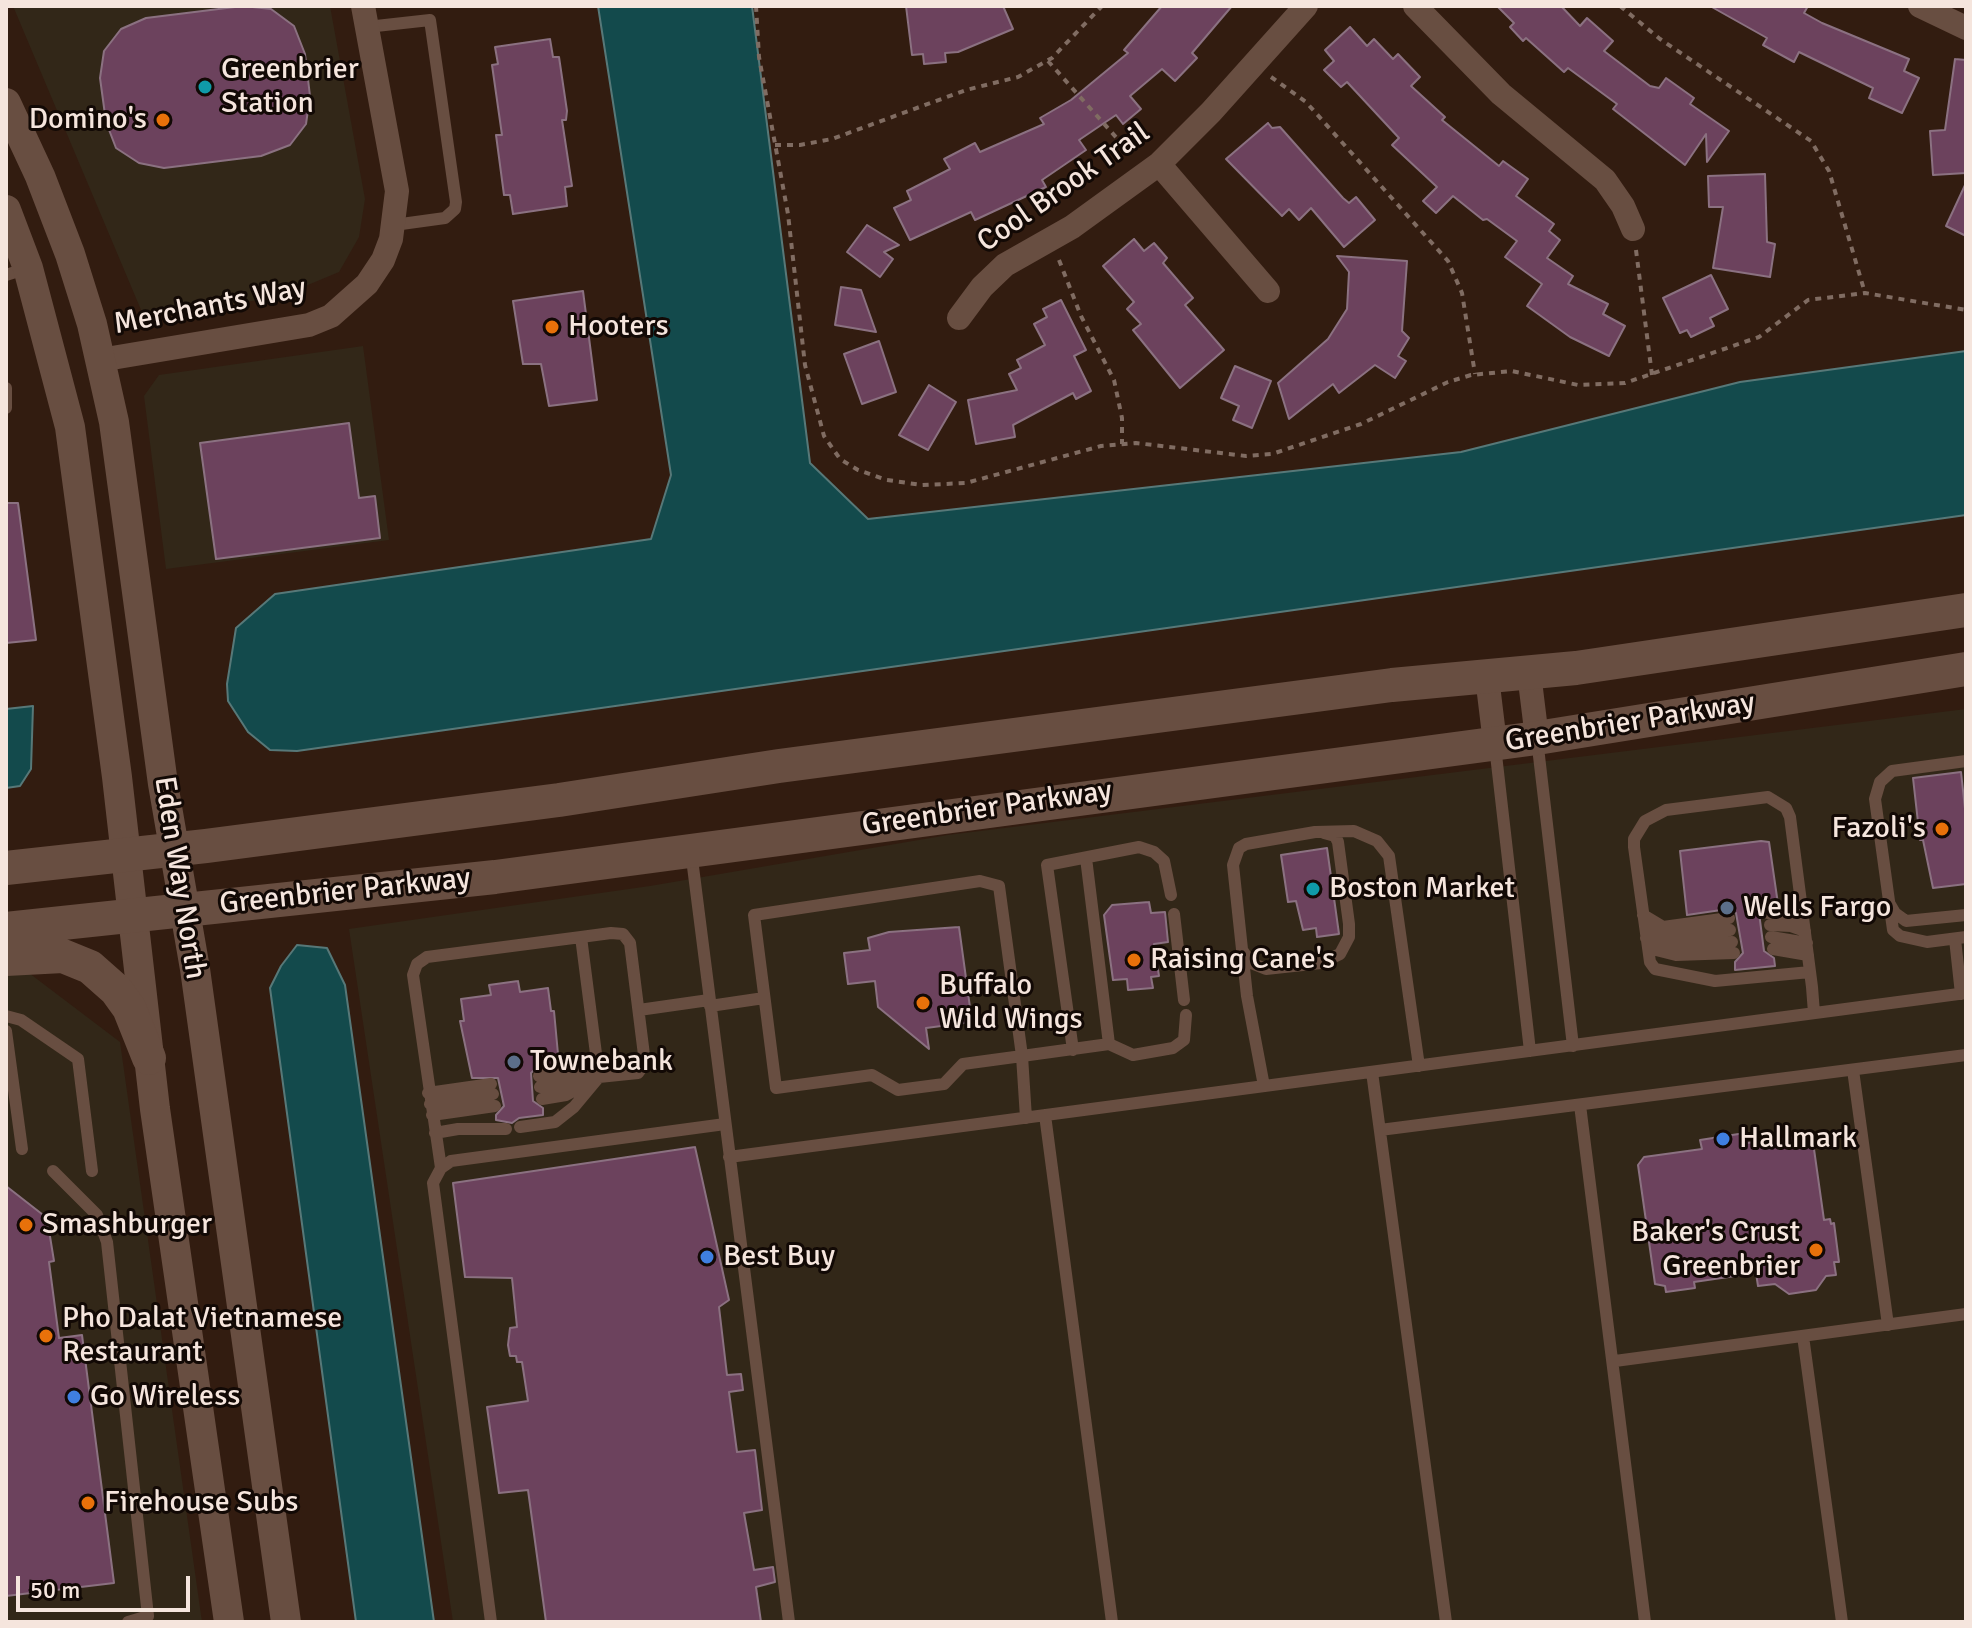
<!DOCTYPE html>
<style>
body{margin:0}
#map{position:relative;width:1972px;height:1628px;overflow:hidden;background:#321c10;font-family:Signika,sans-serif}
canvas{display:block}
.frame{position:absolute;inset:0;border:8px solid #f5e5dd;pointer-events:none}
.scale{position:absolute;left:16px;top:1576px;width:174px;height:36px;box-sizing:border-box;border:4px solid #f5e5dd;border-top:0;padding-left:10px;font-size:24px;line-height:28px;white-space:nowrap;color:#f5e5dd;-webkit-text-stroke:6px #120905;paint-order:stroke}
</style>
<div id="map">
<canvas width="1972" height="1628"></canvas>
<div class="frame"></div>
<div class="scale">50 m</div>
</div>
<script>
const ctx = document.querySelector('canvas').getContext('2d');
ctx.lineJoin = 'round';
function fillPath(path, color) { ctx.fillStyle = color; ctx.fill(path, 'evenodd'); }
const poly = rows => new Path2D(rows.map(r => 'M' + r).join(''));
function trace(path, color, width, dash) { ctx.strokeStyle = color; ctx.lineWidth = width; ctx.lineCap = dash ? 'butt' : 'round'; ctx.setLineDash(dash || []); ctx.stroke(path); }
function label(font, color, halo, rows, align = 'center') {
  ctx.font = font + ' Signika,sans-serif'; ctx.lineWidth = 6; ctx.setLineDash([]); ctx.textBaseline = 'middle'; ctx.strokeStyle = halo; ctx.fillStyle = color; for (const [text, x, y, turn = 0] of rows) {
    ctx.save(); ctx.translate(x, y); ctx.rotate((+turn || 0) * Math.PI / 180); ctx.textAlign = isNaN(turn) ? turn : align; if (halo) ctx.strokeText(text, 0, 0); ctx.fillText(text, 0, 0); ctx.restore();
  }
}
const commercial = poly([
 [13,6,330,6,365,199,359,237,339,272,279,297,144,317],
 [363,346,389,540,166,569,144,396,159,375],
 [1966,709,1966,1622,453,1622,349,929,650,886,948,835],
 [29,973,120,1042,202,1622,6,1622,6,975]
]);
const water = poly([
 [598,6,752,6,810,463,868,519,1461,452,1740,382,1966,351,1966,515,297,751,270,750,248,732,228,701,227,684,236,628,275,594,651,539,671,475,598,6],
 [33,706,31,769,20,786,6,788,6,709,33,706],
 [297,945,327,948,345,985,434,1622,356,1622,270,988,281,966,297,945]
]);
const building = poly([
 [243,6,271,9,294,26,305,54,310,96,306,124,290,145,261,156,164,168,139,163,116,148,106,122,100,78,104,51,121,29,146,18,243,6],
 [906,6,1003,6,1013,29,958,52,945,53,946,62,924,64,923,54,912,55,906,6],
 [1162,6,1232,6,1192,53,1197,58,1175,81,1162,69,1130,96,1141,109,1123,124,1116,115,1079,140,1086,150,1042,180,1046,187,975,220,971,212,910,240,894,208,911,200,907,191,950,169,944,159,975,143,980,152,1044,124,1040,118,1071,100,1128,53,1124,50,1162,6],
 [1497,6,1561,6,1580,26,1587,18,1613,41,1604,51,1650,86,1659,88,1666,78,1694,98,1690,104,1729,131,1707,162,1706,134,1685,165,1613,109,1617,104,1568,68,1564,72,1526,38,1523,41,1510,27,1514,23,1497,6],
 [1710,6,1808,6,1804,13,1822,23,1909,59,1904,71,1919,78,1902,113,1869,98,1873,88,1799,52,1794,62,1763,45,1767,38,1710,6],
 [1350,27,1367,46,1374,39,1393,59,1398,54,1420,77,1411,86,1445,117,1442,120,1499,166,1503,161,1528,179,1516,196,1554,224,1549,231,1560,240,1547,258,1573,276,1568,284,1608,304,1603,314,1625,326,1609,356,1570,337,1527,306,1542,284,1505,257,1517,241,1487,219,1483,220,1453,196,1436,213,1423,201,1437,187,1392,145,1399,138,1347,82,1341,87,1324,70,1334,61,1325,50,1350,27],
 [550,39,553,57,559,57,567,111,566,120,562,120,572,186,565,187,567,206,513,214,510,195,504,195,496,135,502,135,492,65,498,64,495,47,550,39],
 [1955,59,1966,60,1966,173,1933,175,1930,131,1945,130,1955,59],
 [1268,123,1272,128,1280,127,1343,198,1349,203,1356,197,1375,220,1344,247,1311,208,1299,220,1289,209,1282,216,1226,159,1268,123],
 [1765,174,1767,242,1775,244,1770,277,1713,268,1723,207,1709,207,1708,176,1765,174],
 [1966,183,1966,236,1946,226,1966,183],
 [867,225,899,245,884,252,893,259,880,277,847,252,867,225],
 [1134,239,1144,251,1154,243,1167,258,1163,263,1193,298,1185,305,1224,350,1180,388,1133,330,1141,324,1127,309,1134,302,1103,266,1134,239],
 [1337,256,1407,261,1402,331,1409,338,1398,356,1406,361,1395,378,1375,365,1339,393,1333,384,1289,419,1278,383,1328,339,1347,309,1349,272,1337,256],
 [1711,275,1728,309,1710,318,1714,326,1691,337,1687,330,1680,333,1663,298,1711,275],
 [841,287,861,290,876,332,835,325,841,287],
 [583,291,597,400,549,406,541,364,523,364,513,301,583,291],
 [1061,300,1086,350,1074,356,1091,391,1076,399,1073,393,1013,425,1015,437,976,444,968,400,1017,390,1009,374,1021,368,1017,360,1045,345,1034,324,1047,317,1043,309,1061,300],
 [879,341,896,392,862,404,844,354,879,341],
 [1235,366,1271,381,1252,428,1233,420,1239,406,1221,398,1235,366],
 [929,385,956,402,928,450,899,435,929,385],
 [349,423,359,498,375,496,380,538,216,559,200,443,349,423],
 [6,503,18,503,36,640,6,643,6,503],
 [1961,772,1966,818,1966,884,1933,888,1923,840,1920,840,1913,778,1961,772],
 [1761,841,1769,842,1778,904,1765,905,1759,913,1764,951,1774,958,1775,966,1735,970,1735,962,1743,953,1736,913,1728,909,1687,915,1680,851,1761,841],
 [1327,848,1339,934,1317,937,1316,928,1303,930,1296,901,1288,902,1281,855,1327,848],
 [1149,902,1151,913,1165,912,1168,942,1154,944,1159,976,1151,977,1153,988,1128,990,1127,979,1113,980,1104,915,1112,905,1149,902],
 [959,927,972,1022,926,1028,929,1049,878,1007,875,981,848,984,844,953,870,950,868,938,889,932,959,927],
 [518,981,520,992,548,988,551,1011,554,1011,559,1065,537,1067,531,1073,533,1101,543,1108,543,1115,519,1118,512,1123,496,1120,496,1115,504,1106,498,1078,472,1078,460,1021,464,1021,461,999,491,995,489,985,518,981],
 [1745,1133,1747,1143,1805,1136,1809,1143,1813,1142,1824,1220,1830,1219,1831,1224,1834,1223,1839,1262,1834,1262,1836,1275,1826,1276,1816,1290,1789,1294,1775,1284,1758,1286,1756,1273,1694,1282,1695,1288,1666,1292,1665,1286,1655,1284,1638,1165,1644,1157,1702,1149,1700,1140,1745,1133],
 [695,1147,729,1300,719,1307,727,1375,741,1374,743,1390,729,1392,737,1452,755,1450,762,1510,744,1513,754,1570,773,1567,775,1582,756,1587,761,1622,546,1622,528,1490,499,1493,487,1407,528,1401,522,1362,517,1362,516,1356,510,1356,508,1345,510,1328,517,1327,512,1278,465,1277,453,1183,695,1147],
 [6,1186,47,1218,54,1261,49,1262,59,1338,82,1335,114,1583,6,1596,6,1186]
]);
const path = poly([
 [756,6,759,57,788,214,805,365,824,436,840,459,858,470,887,480,922,485,966,483,1101,446,1136,443,1246,456,1272,454,1361,424,1448,382,1471,375,1512,371,1578,385,1625,383,1759,337,1808,300,1865,293,1966,310],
 [1620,6,1660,39,1811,141,1829,171,1865,293],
 [1048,61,1131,154],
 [1271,77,1306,102,1448,261,1462,293,1475,374],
 [775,145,800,145,832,139,966,90,1018,77,1052,58,1102,6],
 [1636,250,1652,375],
 [1059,260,1081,316,1114,380,1122,418,1122,444]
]);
const service = poly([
 [367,27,430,20,456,202,455,209,445,218,394,225],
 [6,275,28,268],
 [6,388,6,408],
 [1537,739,1573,1046],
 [1495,746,1530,1051],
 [1966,761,1892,771,1880,782,1875,799,1893,930,1900,936,1927,942,1966,937],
 [691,851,789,1622],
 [1086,858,1109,1044],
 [980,881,999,886,1022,1056,963,1064,944,1084,898,1090,872,1075,776,1088,754,915,980,881],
 [1888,901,1895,913,1906,921,1966,915],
 [1768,913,1791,914,1803,920],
 [1174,914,1184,1000],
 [1643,915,1663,927,1729,918],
 [1770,925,1791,926,1805,931],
 [1651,931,1670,935,1730,930],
 [1771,937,1807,943],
 [1646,938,1671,946,1732,942],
 [1955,939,1961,994],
 [1648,948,1676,955,1734,953],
 [1773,949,1808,955],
 [1242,950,1251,963,1266,969,1321,963,1340,954,1349,937,1349,924,1338,842,1335,836,1324,833],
 [1810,972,1715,981,1655,969,1650,962,1634,847,1634,839,1645,821,1666,810,1768,797,1786,808,1790,817,1812,987,1814,1013],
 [710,1006,764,998],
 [639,1010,709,1000],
 [6,1016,21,1020,78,1059,92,1171],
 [6,1031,22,1149],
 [1073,1050,1047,865,1139,847,1154,852,1164,861,1171,895],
 [1853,1070,1888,1325],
 [1372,1072,1446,1622],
 [539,1076,564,1073,599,1077],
 [1264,1086,1247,996,1233,865,1239,848,1246,844,1315,832,1354,831,1377,841,1389,856,1419,1066],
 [540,1087,584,1080],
 [428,1093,491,1084],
 [542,1099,566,1095,596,1079],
 [430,1104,493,1094],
 [1580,1105,1645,1622],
 [432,1115,495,1106],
 [1045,1115,1112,1622],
 [1026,1118,1022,1056,1109,1044,1133,1055,1173,1048,1184,1040,1186,1015],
 [520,1127,555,1122,574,1107,599,1077],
 [1380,1130,1966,1055],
 [435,1133,458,1129,506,1129],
 [729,1157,1966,993],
 [441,1168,413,975,417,964,427,957,581,937,611,933,623,934,630,943,645,1063,638,1073,599,1077,581,937],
 [53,1171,97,1215,107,1242,148,1616,128,1622],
 [1803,1336,1842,1622],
 [1615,1361,1966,1314],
 [491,1622,433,1183,441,1168,451,1161,725,1124]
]);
const minor = poly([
 [1415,6,1501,94,1605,180,1623,206,1633,229],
 [1920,6,1966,28],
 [1159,164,1268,291],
 [959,318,982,287,1005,265,1072,227,1159,164,1211,112,1306,6],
 [100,360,309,325,331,316,367,284,383,260,391,239,397,191,363,6],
 [1529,673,1537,738],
 [1487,677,1495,743]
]);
const tertiary = poly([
 [6,103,40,176,70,254,92,324,114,422,163,784,195,969,286,1622],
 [6,210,28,268,70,427,117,777,155,1109,229,1622]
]);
const secondary = poly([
 [6,868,206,846,559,800,779,766,1392,685,1576,668,1966,610],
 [6,929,495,877,1537,738,1966,669],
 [6,959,63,956,90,967,116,990,129,1008,149,1058]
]);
const markers = [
 [205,87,8,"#0f9aa8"],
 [163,120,8,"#e8710a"],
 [552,327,8,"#e8710a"],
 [1942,829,8,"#e8710a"],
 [1313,889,8,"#0f9aa8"],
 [1727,908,8,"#5c6f8a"],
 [1134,960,8,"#e8710a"],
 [923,1003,8,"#e8710a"],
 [514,1062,8,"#5c6f8a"],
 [1723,1139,8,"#3f7fe0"],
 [26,1225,8,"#e8710a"],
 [1816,1250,8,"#e8710a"],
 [707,1257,8,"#3f7fe0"],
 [46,1336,8,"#e8710a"],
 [74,1397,8,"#3f7fe0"],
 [88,1503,8,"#e8710a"]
];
const poiNames = [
 ["Greenbrier",221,70],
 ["Station",221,104],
 ["Domino's",147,120,"right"],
 ["Hooters",568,327],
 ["Fazoli's",1926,829,"right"],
 ["Boston Market",1329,889],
 ["Wells Fargo",1743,908],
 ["Raising Cane's",1150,960],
 ["Buffalo",939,986],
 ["Wild Wings",939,1020],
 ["Townebank",530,1062],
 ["Hallmark",1739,1139],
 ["Smashburger",42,1225],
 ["Baker's Crust",1800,1233,"right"],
 ["Greenbrier",1800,1267,"right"],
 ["Best Buy",723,1257],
 ["Pho Dalat Vietnamese",62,1319],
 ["Restaurant",62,1353],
 ["Go Wireless",90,1397],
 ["Firehouse Subs",104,1503]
];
const streetNames = [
 ["Cool Brook Trail",1064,188,-35],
 ["Merchants Way",210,307,-11],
 ["Greenbrier Parkway",1630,723,-9],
 ["Greenbrier Parkway",987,809,-8],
 ["Eden Way North",179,878,81],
 ["Greenbrier Parkway",345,892,-6]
];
fillPath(commercial, '#322718');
fillPath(water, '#134a4c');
trace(water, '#577878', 2);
fillPath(building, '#6c425d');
trace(building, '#8b7181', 2);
trace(path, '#806c62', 4, [6, 6]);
trace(service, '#684e41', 12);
trace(minor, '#684e41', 24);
trace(tertiary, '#684e41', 30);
trace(secondary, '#684e41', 34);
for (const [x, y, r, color] of markers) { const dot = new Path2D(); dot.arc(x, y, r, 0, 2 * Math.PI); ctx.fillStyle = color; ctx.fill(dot); trace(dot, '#120905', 3); }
label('30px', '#f5e5dd', '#120905', poiNames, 'left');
label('30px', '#f5e5dd', '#120905', streetNames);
</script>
